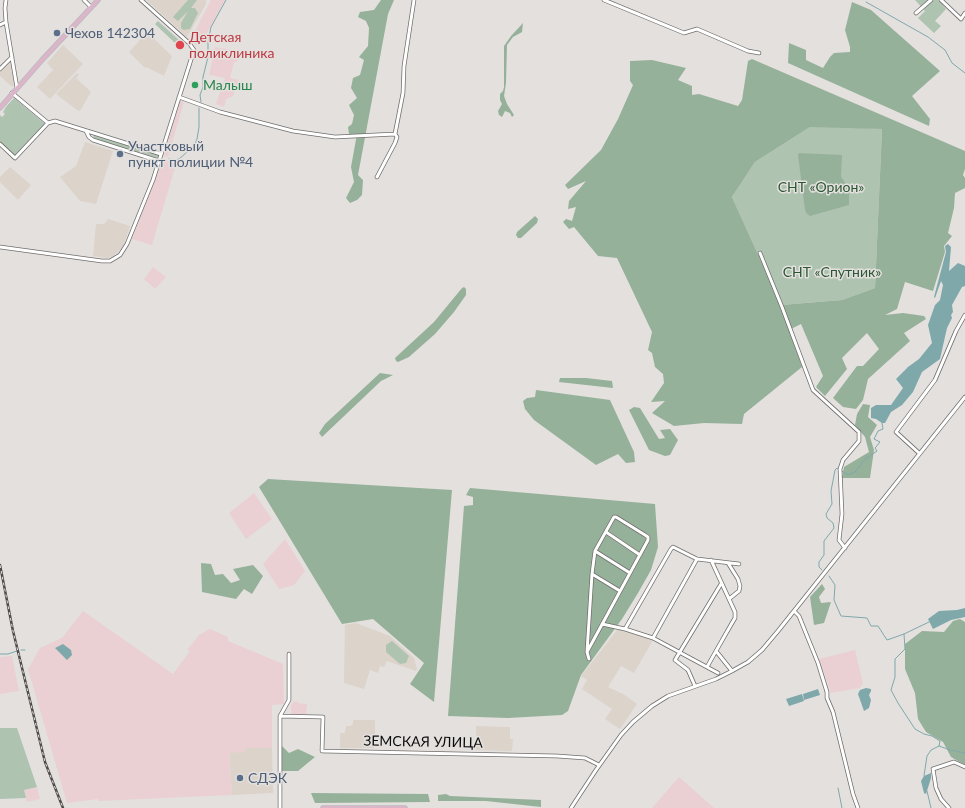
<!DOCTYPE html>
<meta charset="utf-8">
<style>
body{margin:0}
canvas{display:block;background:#e3e0de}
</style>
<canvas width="965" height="808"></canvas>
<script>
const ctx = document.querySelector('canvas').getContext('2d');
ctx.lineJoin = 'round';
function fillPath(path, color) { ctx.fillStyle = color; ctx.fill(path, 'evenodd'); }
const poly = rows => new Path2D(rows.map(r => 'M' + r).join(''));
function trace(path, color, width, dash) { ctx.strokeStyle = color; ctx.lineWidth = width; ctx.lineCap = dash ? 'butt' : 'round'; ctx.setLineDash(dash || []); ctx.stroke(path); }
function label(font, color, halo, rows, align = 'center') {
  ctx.font = font + ' Lato,sans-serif'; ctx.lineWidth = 3; ctx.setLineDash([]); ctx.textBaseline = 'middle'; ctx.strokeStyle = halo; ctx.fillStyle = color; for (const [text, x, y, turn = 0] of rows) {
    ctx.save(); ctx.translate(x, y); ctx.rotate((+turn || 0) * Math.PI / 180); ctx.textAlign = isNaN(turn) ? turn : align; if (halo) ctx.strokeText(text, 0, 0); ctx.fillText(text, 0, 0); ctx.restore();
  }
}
const built = poly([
 [146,0,206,0,206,4,187,37],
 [147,32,172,56,164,76,146,67,145,68,129,52],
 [63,45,83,64,50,99,37,87,53,70,47,63],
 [9,61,10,61,14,84,12,87,0,76,0,71],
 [77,73,79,75,76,78,91,92,80,111,77,110,56,94],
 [85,142,113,151,96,204,80,201,60,177,76,166],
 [10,167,31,185,18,200,0,182,0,177],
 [108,219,130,226,124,244,121,249,113,256,107,258,93,256,96,224,104,224],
 [356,623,390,636,414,658,417,669,416,671,387,661,384,667,380,666,378,673,370,670,364,689,344,683,345,625],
 [618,629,653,640,634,673,621,666,608,687,625,695,637,704,620,729,605,719,612,709,582,689,587,680,581,676],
 [353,720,375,720,375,744,373,745,374,748,340,748,340,733,345,733,346,726,351,726,353,724],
 [476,726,510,727,510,739,513,739,512,751,476,750],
 [245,748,272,748,273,793,232,795,229,752,244,752]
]);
const industrial = poly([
 [211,0,225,0,205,37,207,39,205,43,201,41,196,45,189,38,196,29],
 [215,47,240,52,237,62,234,62,230,78,239,80,233,96,226,99,224,107,216,104,225,78,209,75],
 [180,101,184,102,168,157,164,156],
 [163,159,176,164,152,245,132,239],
 [153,267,166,277,155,289,144,279],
 [254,493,272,519,246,539,229,513],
 [285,539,305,571,294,585,279,589,263,564],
 [83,611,173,674,190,651,187,650,199,635,210,629,228,637,228,641,283,664,284,704,272,705,272,748,245,748,245,752,229,753,232,795,98,801,98,799,67,803,28,669,40,648,62,638],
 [855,650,863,683,860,688,831,693,819,659],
 [12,656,19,691,0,694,0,657],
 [298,701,298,703,307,704,306,714,291,714,291,705,293,702],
 [679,777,714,808,652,808],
 [37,787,40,799,27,802,24,790]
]);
const green = poly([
 [188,0,197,0,191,8,195,8,198,13,190,29,184,30,181,28,181,23,188,11,178,21,173,17],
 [915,0,938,0,946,9,935,21,941,26,934,33,918,18,925,11],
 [158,21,179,40,176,44,155,24],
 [14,98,45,124,15,156,0,142,0,115,2,117,5,114,3,112,5,109,5,108],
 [813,125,882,129,875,288,842,300,781,305,732,197,755,162],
 [94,135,158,155,158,158,93,139],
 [392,641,409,656,406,663,400,664,386,652,386,645],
 [0,728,17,728,37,787,24,790,26,798,0,799]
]);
const forest = poly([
 [381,0,394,0,388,14,358,175,363,180,362,195,357,200,350,203,346,198,354,182,351,167,357,134,349,134,348,127,352,124,354,115,349,105,357,98,351,88,353,78,360,75,364,60,359,57,368,46,369,28,366,21,358,17,360,12,374,10],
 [852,2,871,10,940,71,912,96,930,119,929,126,788,63,789,43,806,50,806,60,823,68,830,57,834,53,850,52,850,47,845,30],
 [523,23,522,32,513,37,507,45,506,83,504,96,507,104,514,115,512,117,510,113,505,111,502,117,499,115,498,111,502,104,500,100,500,94,503,91,504,87,504,46,511,36],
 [752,59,965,151,965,169,963,175,965,178,965,188,955,193,954,208,948,233,952,236,944,246,945,252,933,291,905,282,897,309,885,315,903,313,924,316,926,319,904,333,910,341,868,379,863,400,856,409,843,407,833,398,857,366,863,366,879,349,867,333,842,358,847,369,825,396,816,387,823,376,801,324,789,330,802,367,744,414,742,424,704,423,674,426,652,413,665,401,651,402,664,383,663,374,655,367,652,353,648,350,652,332,617,258,598,256,574,227,569,229,563,222,566,219,572,221,576,207,568,209,569,201,586,181,568,189,565,185,601,150,618,119,633,85,630,81,630,61,652,60,686,68,678,80,692,86,692,95,699,94,738,106,742,100,748,61],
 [810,127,882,129,875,288,842,300,781,305,732,197,755,162],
 [799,153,842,155,841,177,849,188,849,205,810,216,807,214,805,210,798,155],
 [535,216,538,219,537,223,521,238,518,238,516,235,517,232],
 [464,287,466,289,466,295,454,312,435,334,409,357,398,362,396,361,395,358,434,322,462,288],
 [380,373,393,375,381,381,322,437,319,433,325,424],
 [560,378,586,378,612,381,613,388,559,382],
 [536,390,610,400,634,452,635,462,626,463,618,454,596,465,534,420,525,409,523,401,527,398,535,397],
 [863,404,870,405,868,417,877,425,870,437,874,450,870,478,842,478,844,467,869,452,865,437,855,425,857,414],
 [634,407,640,408,659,439,665,438,660,430,670,429,678,440,670,455,665,456,649,450,629,410],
 [268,479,452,490,434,702,410,684,424,663,373,619,342,624,259,487],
 [470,488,655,504,658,547,651,570,638,593,622,619,581,675,568,711,562,715,508,718,448,716,464,506,473,505,473,497,466,495],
 [201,563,211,564,215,575,223,574,231,583,240,580,233,569,253,565,263,576,252,594,244,589,236,599,202,592],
 [822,584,825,589,819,597,821,603,831,602,824,623,814,625,810,597],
 [960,619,965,622,965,765,951,757,943,742,926,732,918,719,915,693,905,669,905,644,922,631,944,632,953,621],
 [282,746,289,753,298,749,315,757,298,771,282,771],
 [311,793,428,794,430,802,315,803],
 [446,794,450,796,541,800,541,807,486,801,438,801,438,795]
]);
const water = poly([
 [948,244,951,247,949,271,958,263,965,266,965,286,962,287,952,305,953,312,951,315,952,318,947,328,940,359,922,372,913,392,902,405,891,412,885,423,882,423,876,419,871,418,871,408,876,405,891,405,903,388,896,379,908,367,919,359,932,343,928,325,935,305,940,300,943,285,941,281,935,298,934,297,946,252,945,246],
 [965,608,965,617,951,620,933,629,928,619,939,611,957,610],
 [63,644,71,650,72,655,67,660,55,648],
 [866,688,871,689,871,691,869,695,871,700,869,708,864,711,858,694,860,690],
 [818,689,820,695,804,700,803,694],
 [802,694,804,701,789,706,786,699],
 [931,773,931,778,926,794,924,793,921,781,924,776]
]);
const stream = poly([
 [866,2,928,37,945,50,952,63,965,73],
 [201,102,200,95,203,87,203,77,208,57,208,42,211,27,226,0],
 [169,159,174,160,179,159,194,146,197,139,199,127,199,108],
 [822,570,819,567,819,562,824,555,824,541,834,528,833,523,827,518,826,514,832,504,831,491,835,470,837,468,848,475,855,472,865,459,877,451,875,448,880,442,874,439,878,431,883,429,882,423],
 [829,576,835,585,834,600,841,616,867,618,871,626,878,626,887,640,904,634,929,622],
 [904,634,905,649,895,659,895,677,891,690,898,703,915,729,924,734,932,736,940,741,939,746,931,750,927,756,924,776],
 [21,650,25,650],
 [0,654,8,654,17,651],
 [939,746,950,750,965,753],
 [838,788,842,808],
 [927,791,931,808]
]);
const minor = poly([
 [6,0,5,8,6,22,17,88],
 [84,0,91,7],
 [604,0,684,33,697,29,748,51,759,53],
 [941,0,961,19,965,13],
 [916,13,931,0],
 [0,25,6,22],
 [0,69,12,57],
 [12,93,48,123,55,121,161,154],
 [179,97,220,112,293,131,335,137,395,134,403,93,404,66,414,0],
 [86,131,89,137,93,140,159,161],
 [0,144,15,158,48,123],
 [377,177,395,143,397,137,395,134],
 [0,247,102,261,110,261,120,255,127,244,153,180,194,50,189,43,141,0],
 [760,253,782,307,813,390,859,432,859,441,843,460,840,469,842,514,839,540,845,548],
 [919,453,896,432,935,380,956,331,965,315],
 [606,532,640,555],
 [595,551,630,573],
 [711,560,735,612,735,618,732,623,716,651,732,671],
 [728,563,738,579,740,586,739,591,729,599],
 [592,574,620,591],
 [794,611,799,616,818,663,827,692,827,698,833,712,853,794,858,808],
 [602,624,625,629],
 [653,638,697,559],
 [587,652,648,540,648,537,645,535,616,517,614,517,595,551,592,574,587,652,589,659],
 [707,667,716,651],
 [718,673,653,638,625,629,671,549,673,547,697,559,739,564],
 [695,686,688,670,675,660,721,584],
 [280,716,323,717,322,751,557,756,585,758,599,765],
 [280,808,280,716,289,700,289,654],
 [571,808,596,770,621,735,633,722,652,706,668,696,716,679,732,671,748,662,762,650,778,631,965,397],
 [949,808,941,799,936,788,933,769,954,762,965,767]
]);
const major = poly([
 [0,108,42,60,98,0],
 [323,808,405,808]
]);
const rail = poly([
 [0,565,13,631,45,762,63,808]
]);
const markers = [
 [57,33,4,"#5c6f8a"],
 [180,45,5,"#e0444e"],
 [195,85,4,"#2e9e5b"],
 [120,154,4,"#5c6f8a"],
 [240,778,4,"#5c6f8a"]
];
const serviceNames = [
 ["Чехов 142304",65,33],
 ["Участковый",128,146],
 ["пункт полиции №4",128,162],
 ["СДЭК",248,778]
];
const healthNames = [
 ["Детская",189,37],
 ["поликлиника",189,53]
];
const leisureNames = [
 ["Малыш",203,85]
];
const parkNames = [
 ["СНТ «Орион»",821,187],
 ["СНТ «Спутник»",832,272]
];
const streetNames = [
 ["ЗЕМСКАЯ УЛИЦА",423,742,1]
];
fillPath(built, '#dcd3cb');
fillPath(industrial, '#ead0d3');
fillPath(green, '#afc3b1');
fillPath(forest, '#96b19a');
fillPath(water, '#7fa8ab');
trace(stream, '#7fa8ab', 1);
trace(minor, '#706e6c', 4.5);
trace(major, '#bbbbba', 5.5);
trace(minor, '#fff', 3);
trace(major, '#dcb5cb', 4);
trace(rail, '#4e4c4b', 2.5);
trace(rail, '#e3e0de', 1, [3]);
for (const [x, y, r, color] of markers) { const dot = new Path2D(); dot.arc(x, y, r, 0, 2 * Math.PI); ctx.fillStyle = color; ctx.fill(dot); trace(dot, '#e3e0de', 1.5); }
label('14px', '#4e5e75', '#e3e0de', serviceNames, 'left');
label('14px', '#be3a42', '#e3e0de', healthNames, 'left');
label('14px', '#27864d', '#e3e0de', leisureNames, 'left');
label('14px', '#2b5633', '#e3e0de', parkNames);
label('14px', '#0c0b0a', '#e3e0de', streetNames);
</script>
